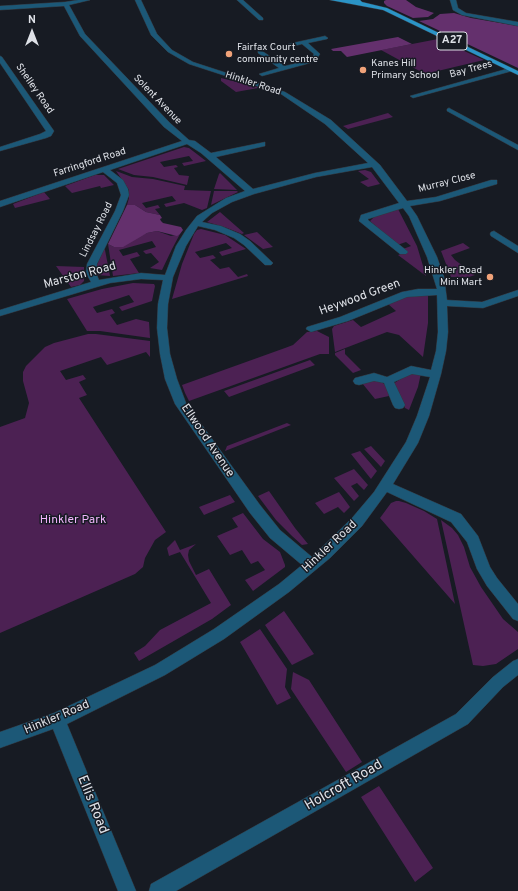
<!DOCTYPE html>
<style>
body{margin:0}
#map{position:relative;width:518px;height:891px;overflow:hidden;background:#171b23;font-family:Overpass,sans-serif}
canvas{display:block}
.north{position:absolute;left:12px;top:12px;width:40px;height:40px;-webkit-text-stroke:3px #171b23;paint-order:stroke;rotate:0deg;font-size:11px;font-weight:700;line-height:16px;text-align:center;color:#dee1e7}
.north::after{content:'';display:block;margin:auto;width:14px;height:18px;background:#dee1e7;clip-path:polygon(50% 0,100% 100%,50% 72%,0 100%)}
</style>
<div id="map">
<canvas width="518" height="891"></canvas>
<div class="north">N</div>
</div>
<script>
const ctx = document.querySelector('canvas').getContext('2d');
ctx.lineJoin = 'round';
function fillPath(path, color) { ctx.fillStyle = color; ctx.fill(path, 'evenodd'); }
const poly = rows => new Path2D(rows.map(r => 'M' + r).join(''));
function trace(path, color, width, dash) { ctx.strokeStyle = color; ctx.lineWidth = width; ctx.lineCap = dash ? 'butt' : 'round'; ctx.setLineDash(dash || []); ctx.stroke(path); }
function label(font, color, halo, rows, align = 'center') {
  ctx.font = font + ' Overpass,sans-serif'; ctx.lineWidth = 3; ctx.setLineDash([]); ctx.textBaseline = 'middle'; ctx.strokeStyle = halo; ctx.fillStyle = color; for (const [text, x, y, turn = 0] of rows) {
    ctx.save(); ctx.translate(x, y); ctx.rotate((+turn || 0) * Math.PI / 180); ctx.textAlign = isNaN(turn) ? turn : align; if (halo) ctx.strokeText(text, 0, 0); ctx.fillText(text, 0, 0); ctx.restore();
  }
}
const green = poly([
 [438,39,484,60,425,74,381,50],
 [221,78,257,87,258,88,236,92,221,81],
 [388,113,393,117,348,129,343,126],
 [184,147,189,148,206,161,184,166,182,163,193,161,189,156,160,162,164,167,176,165,178,167,174,168,179,175,189,176,187,185,153,177,134,175,118,169],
 [365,170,371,172,380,184,368,187,360,182,369,179,358,171],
 [116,171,132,177,153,179,185,186,184,190,211,191,207,208,202,210,184,203,166,207,164,204,176,201,172,196,142,203,146,208,158,205,160,208,155,209,160,215,146,212,135,205,127,205,129,198,129,190],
 [220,173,237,190,214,189,219,174],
 [95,175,104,175,114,185,101,188,100,186,72,193,65,186],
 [214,191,237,191,238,192,211,205],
 [44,192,50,199,15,208,13,204],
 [398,209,417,246,426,276,398,255,406,252,403,249,411,246,406,242,397,245,370,221,376,215],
 [220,212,244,233,242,234,227,228,207,222],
 [201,229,225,235,246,249,222,256,219,252,232,248,226,243,195,252,200,258,213,255,216,258,210,260,220,269,229,267,238,277,247,274,248,276,172,299,182,264,194,234,197,230],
 [157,231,171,236,180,234,172,249,162,270,150,268,159,262,151,253,146,254,143,251,156,247,152,241,119,250,123,256,137,252,140,256,130,259,139,273,113,276,108,244,114,247,147,233],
 [257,232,273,247,263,249,244,235],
 [463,243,470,248,451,255,455,260,475,275,469,277,451,277,441,251],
 [104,249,105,250,110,276,97,275,95,272,96,267],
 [56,266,84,267,84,281,80,285,71,287],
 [133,283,154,284,155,286,152,301,122,311,119,307,134,302,129,295,93,307,97,313,112,309,115,313,110,315,117,325,136,319,149,322,150,338,100,331,87,331,67,299,102,289],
 [428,295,428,323,423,357,399,335,387,332,335,352,332,329,334,326,353,320,361,327,396,311,388,304,404,297],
 [317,331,329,337,329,354,320,354,189,401,185,393,182,385,285,348,293,345,307,332],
 [88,334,96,334,150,341,150,357,146,352,107,365,101,357,60,371,66,380,83,375,86,379,79,382,87,395,79,398,166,532,155,540,145,558,143,567,135,574,0,633,0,427,25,418,29,403,23,381,23,372,26,366,45,347,54,343],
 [345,349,345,354,361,370,353,373,335,355,335,353],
 [310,360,315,365,229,397,224,391],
 [421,373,418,387,409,410,405,408,393,384,408,374],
 [370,379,383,383,388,388,389,396,375,399,362,383],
 [287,423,291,425,225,451,227,446],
 [371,446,385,461,381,467,364,449],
 [360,451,377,471,371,479,351,454],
 [354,469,368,485,364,490,357,483,351,486,359,496,354,501,334,478],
 [269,491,295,528,308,544,302,545,292,536,276,520,258,496],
 [339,492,350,507,344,513,338,507,324,514,315,503],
 [230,495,235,502,204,515,199,507],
 [396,501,399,501,406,503,424,511,437,519,455,604,380,518,391,503],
 [243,513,263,539,280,552,285,565,285,567,253,591,245,580,265,570,258,561,251,564,242,550,230,555,217,536,238,527,232,518],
 [441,520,452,528,458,535,464,547,470,567,481,587,503,619,518,632,518,649,496,664,483,666,473,665],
 [175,540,180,550,196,544,189,550,188,555,189,561,196,575,209,569,231,605,212,619,139,661,134,653,145,646,160,630,211,603,180,552,169,556,167,548],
 [284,611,314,654,292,665,265,625],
 [260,629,287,669,285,687,291,698,277,705,240,642],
 [293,672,309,680,362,762,346,772,291,689],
 [379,786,433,868,415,882,361,797]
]);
const forest = poly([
 [386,0,406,0,416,7,434,13,428,17,413,18,387,6,384,3,384,1],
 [454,13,471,18,518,26,518,68,419,21,433,19,440,14],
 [398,37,412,44,347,57,341,51,333,51,331,49],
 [127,205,135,205,146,212,160,215,162,218,160,219,161,221,163,223,181,227,183,230,180,234,177,236,157,231,147,233,123,247,114,247,108,244]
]);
const minor = poly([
 [78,0,90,0,69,5,85,34,170,123,189,140,195,141,211,153,265,142,265,146,216,157,253,189,315,173,368,163,325,124,281,94,189,64,168,52,151,35,135,0,141,0,157,34,172,50,193,62,285,92,331,120,380,165,407,201,436,197,491,180,497,180,497,184,440,201,410,206,417,216,437,257,444,277,447,300,482,302,518,290,518,296,483,308,447,306,448,332,446,351,441,374,429,416,418,443,393,484,461,514,478,536,490,567,497,578,518,604,518,621,513,619,487,586,477,569,467,542,451,522,387,492,362,526,330,558,289,592,224,639,165,675,67,724,136,891,118,891,53,729,0,748,0,732,54,713,155,665,214,629,279,584,302,565,270,538,250,513,175,404,165,379,160,354,157,328,158,304,163,280,141,279,110,283,0,316,0,310,91,282,86,273,87,264,115,211,121,195,117,183,103,172,0,207,0,201,182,141,164,127,80,36,64,6,0,10,0,6,65,2,78,0],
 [187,144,201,153,245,191,226,198,197,216,186,230,176,246,165,275,141,273,99,280,96,273,97,264,123,211,129,195,128,189,123,180,110,170,187,144],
 [372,167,399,203,361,215,359,221,400,254,406,254,408,252,406,250,368,220,368,219,403,208,409,216,427,257,437,289,418,289,402,292,340,317,307,327,306,329,311,332,348,321,407,297,437,295,438,332,436,351,431,370,411,366,387,377,374,373,355,378,353,381,355,384,359,385,374,381,384,383,393,405,395,408,399,409,403,408,405,405,394,382,412,374,430,377,417,416,406,442,374,492,352,518,312,557,280,530,260,505,186,403,177,379,170,354,167,328,168,304,173,277,186,246,198,226,215,230,234,238,244,245,265,265,271,265,273,263,250,241,240,234,221,226,202,222,212,213,232,202,254,194,316,177,372,167],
 [237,0,243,0,263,18,263,20,259,20,237,0],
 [450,0,456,0,458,8,466,13,518,22,518,26,462,15,453,10,450,0],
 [325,36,328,38,327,39,308,43,320,54,316,60,310,63,262,76,259,74,279,68,258,53,258,51,262,51,285,66,306,61,312,58,314,54,302,44,290,47,288,46,288,44,325,36],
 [0,56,2,57,54,131,51,136,46,138,0,151,0,147,40,134,46,131,0,63,0,56],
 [510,68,513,70,512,71,413,98,410,96,510,68],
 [449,108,518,145,518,150,447,111,447,109,449,108],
 [494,231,518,246,518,253,491,236,490,234,491,232,494,231],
 [518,659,518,675,503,687,468,724,176,891,149,891,151,884,456,714,493,677,513,661,518,659]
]);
const major = poly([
 [330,0,360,0,362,2,387,8,518,71,518,75,383,10,330,0]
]);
const markers = [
 [229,54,4,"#f0a279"],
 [363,70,4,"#f0a279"],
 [490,277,4,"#f0a279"]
];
const farPoinames = [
 ["Fairfax Court",237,48],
 ["community centre",237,60],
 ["Kanes Hill",371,64],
 ["Primary School",371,76],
 ["Hinkler Road",482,271,"right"],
 ["Mini Mart",482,283,"right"]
];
const farStreetnames = [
 ["Bay Trees",471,70,-15],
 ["Hinkler Road",253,84,18],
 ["Shelley Road",34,89,55],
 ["Solent Avenue",157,100,46],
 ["Farringford Road",90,163,-18],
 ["Murray Close",447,183,-14],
 ["Lindsay Road",97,230,-63]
];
const shields = [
 [452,41,30]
];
const shieldNames = [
 ["A27",452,41]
];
const streetNames = [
 ["Marston Road",80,276,-15],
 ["Heywood Green",360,298,-20],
 ["Ellwood Avenue",207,441,56],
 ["Hinkler Road",330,547,-43],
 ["Hinkler Road",57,718,-23]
];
const parkNames = [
 ["Hinkler Park",73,521]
];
const nearStreetnames = [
 ["Holcroft Road",344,786,-30],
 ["Ellis Road",92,805,68]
];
fillPath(green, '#4c2153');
fillPath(forest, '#64306d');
trace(minor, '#33373e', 1);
trace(major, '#33373e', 1);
fillPath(minor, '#1c5877');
fillPath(major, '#2b94c6');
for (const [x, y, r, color] of markers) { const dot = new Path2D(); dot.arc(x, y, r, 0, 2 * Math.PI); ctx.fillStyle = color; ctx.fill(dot); trace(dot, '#171b23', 1.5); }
label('10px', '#dee1e7', '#171b23', farPoinames, 'left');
label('10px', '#dee1e7', '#171b23', farStreetnames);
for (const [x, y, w] of shields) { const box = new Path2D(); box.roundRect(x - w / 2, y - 9, w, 18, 3); ctx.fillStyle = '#171b23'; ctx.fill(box); trace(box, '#dee1e7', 1); }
label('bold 11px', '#dee1e7', null, shieldNames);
label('12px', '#dee1e7', '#171b23', streetNames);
label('12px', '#f1b5fc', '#171b23', parkNames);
label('14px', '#dee1e7', '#171b23', nearStreetnames);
</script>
